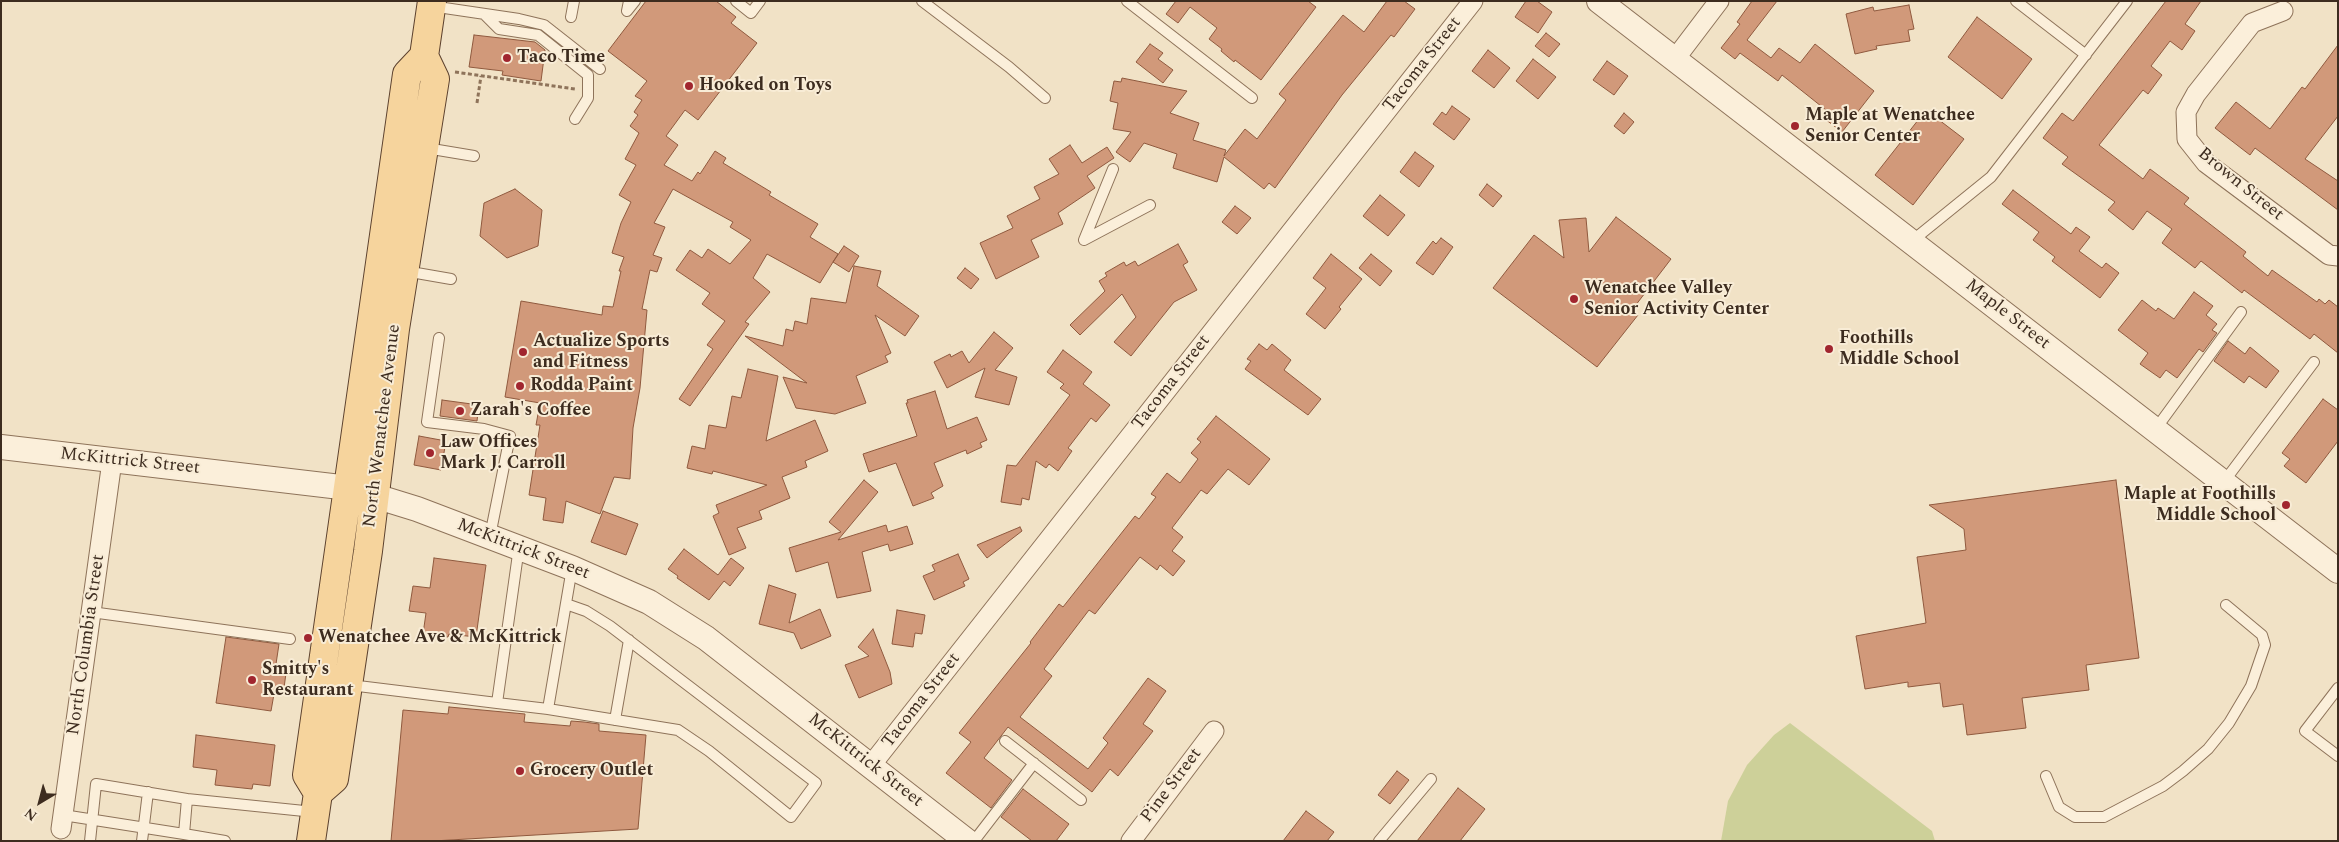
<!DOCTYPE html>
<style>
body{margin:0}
#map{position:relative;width:2339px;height:842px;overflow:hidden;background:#f1e2c6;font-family:Spectral,serif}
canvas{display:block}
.frame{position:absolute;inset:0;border:2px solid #3d2c1f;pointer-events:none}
.north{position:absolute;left:15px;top:777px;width:50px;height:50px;-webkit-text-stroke:4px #f8ecd6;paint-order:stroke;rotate:217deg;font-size:14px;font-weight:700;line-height:20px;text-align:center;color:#3d2c1f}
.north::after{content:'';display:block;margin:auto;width:18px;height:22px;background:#3d2c1f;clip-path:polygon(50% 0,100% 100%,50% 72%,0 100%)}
</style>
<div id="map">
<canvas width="2339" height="842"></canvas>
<div class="frame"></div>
<div class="north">N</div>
</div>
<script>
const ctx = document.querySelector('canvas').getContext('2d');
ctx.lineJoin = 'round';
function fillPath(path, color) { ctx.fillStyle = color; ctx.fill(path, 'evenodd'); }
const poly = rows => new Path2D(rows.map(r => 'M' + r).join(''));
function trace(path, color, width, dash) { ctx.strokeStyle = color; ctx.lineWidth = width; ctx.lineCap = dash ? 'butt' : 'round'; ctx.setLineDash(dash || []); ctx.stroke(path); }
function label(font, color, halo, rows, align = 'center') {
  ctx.font = font + ' Spectral,serif'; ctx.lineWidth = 4; ctx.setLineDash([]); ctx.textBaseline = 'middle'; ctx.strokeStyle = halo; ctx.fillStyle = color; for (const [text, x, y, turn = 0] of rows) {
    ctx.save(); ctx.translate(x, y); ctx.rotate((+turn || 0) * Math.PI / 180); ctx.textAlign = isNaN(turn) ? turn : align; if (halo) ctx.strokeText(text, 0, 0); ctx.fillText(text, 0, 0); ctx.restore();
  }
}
const green = poly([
 [1790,723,1932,831,1935,841,1721,841,1728,801,1747,765,1774,735]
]);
const building = poly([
 [646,1,716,1,736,17,731,23,757,43,698,120,685,110,666,136,678,145,664,165,692,181,698,172,700,174,715,151,726,158,723,163,771,192,769,195,818,224,810,237,838,254,820,283,767,254,753,278,770,292,745,322,749,324,690,406,679,399,713,349,707,345,725,321,702,304,710,293,676,270,690,250,702,258,708,249,730,264,751,240,730,227,733,222,673,189,654,223,665,227,653,255,662,258,657,272,650,270,642,309,647,310,640,388,633,428,630,479,614,477,600,514,566,501,563,523,543,520,546,498,529,495,540,425,536,425,540,403,505,397,521,301,602,315,603,306,613,307,621,271,619,271,624,257,612,253,621,223,631,202,619,195,636,165,625,159,639,133,630,126,638,115,634,112,642,100,635,96,647,81,608,51,646,1],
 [1176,1,1308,1,1316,7,1261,80,1235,60,1234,62,1221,51,1222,49,1209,39,1217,28,1190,7,1178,23,1166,14,1176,1],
 [1387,1,1404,1,1415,9,1394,37,1391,35,1342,95,1275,188,1269,183,1264,189,1224,157,1217,182,1173,168,1177,154,1144,143,1130,162,1116,152,1131,132,1113,129,1118,103,1110,101,1114,81,1121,82,1122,78,1187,91,1170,113,1199,123,1193,140,1226,150,1224,156,1245,129,1257,139,1286,100,1279,94,1343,15,1364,32,1387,1],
 [1526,1,1537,1,1552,12,1538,33,1515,17,1526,1],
 [1752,1,1777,1,1747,40,1771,58,1779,48,1800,63,1815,44,1874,91,1842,132,1821,116,1826,110,1782,75,1778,81,1740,53,1735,59,1721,48,1740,24,1737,22,1752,1],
 [2166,1,2201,1,2185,24,2195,31,2182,50,2170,41,2151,66,2162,75,2148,94,2143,90,2099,145,2143,179,2150,169,2189,198,2184,204,2246,252,2243,256,2268,276,2272,270,2317,302,2319,299,2325,304,2329,300,2338,307,2338,353,2314,334,2310,339,2244,290,2242,293,2201,261,2195,268,2162,243,2172,229,2147,211,2133,230,2108,210,2115,202,2062,164,2068,157,2043,138,2062,113,2073,121,2166,1],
 [1909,5,1914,29,1908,30,1910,41,1876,46,1877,49,1855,54,1846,14,1873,7,1874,11,1909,5],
 [1977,17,2032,59,2002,99,1948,57,1977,17],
 [1546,33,1560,44,1549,57,1535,46,1546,33],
 [474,35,535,42,545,50,541,81,502,75,503,71,469,67,474,35],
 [1150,44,1163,53,1158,59,1173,70,1163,83,1136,62,1150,44],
 [2338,45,2338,116,2305,159,2338,181,2338,210,2255,148,2250,155,2215,128,2236,102,2270,129,2302,87,2305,89,2338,45],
 [1488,50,1510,68,1494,88,1472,71,1488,50],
 [1533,59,1556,77,1538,99,1516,81,1533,59],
 [1607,61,1628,76,1614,95,1593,80,1607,61],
 [1452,106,1470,119,1454,140,1433,124,1442,112,1446,115,1452,106],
 [1926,110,1964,139,1913,205,1875,175,1926,110],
 [1624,113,1634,122,1624,134,1614,126,1624,113],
 [1070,145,1082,163,1107,147,1114,158,1087,176,1095,188,1058,213,1063,224,1031,240,1039,257,996,279,980,243,1013,228,1007,216,1040,199,1034,187,1059,174,1049,159,1070,145],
 [1415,152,1434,166,1419,187,1400,172,1415,152],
 [1487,184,1502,196,1493,207,1479,195,1487,184],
 [515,189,542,210,538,246,507,258,480,236,484,203,515,189],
 [2013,190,2071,234,2076,227,2090,237,2079,251,2102,268,2106,263,2119,273,2100,298,2052,261,2055,257,2033,240,2039,232,2002,204,2013,190],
 [1380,195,1405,215,1388,236,1363,216,1380,195],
 [1235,206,1251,218,1237,234,1222,222,1235,206],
 [1616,217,1671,259,1632,310,1638,315,1597,367,1493,288,1534,235,1564,258,1559,220,1586,218,1589,252,1616,217],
 [1441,238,1453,247,1433,275,1416,263,1433,241,1436,244,1441,238],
 [1178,244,1188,262,1183,265,1197,290,1174,302,1131,356,1114,342,1136,317,1122,294,1080,335,1070,325,1105,291,1099,281,1107,276,1105,273,1124,262,1126,266,1135,261,1138,266,1178,244],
 [844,246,859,256,849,272,833,262,844,246],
 [1331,254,1362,279,1339,307,1341,309,1325,329,1306,314,1326,288,1313,278,1331,254],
 [1371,254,1392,271,1380,286,1359,268,1371,254],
 [854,266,881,271,877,286,919,316,905,336,875,315,891,353,885,356,888,362,856,376,866,403,835,414,796,408,783,377,807,383,745,336,783,346,786,329,793,331,795,321,807,324,811,298,846,303,854,266],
 [965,268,979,279,971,289,957,278,965,268],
 [2194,292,2213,306,2206,315,2217,324,2212,330,2217,333,2203,352,2199,349,2177,378,2166,370,2160,378,2140,364,2148,353,2118,330,2142,300,2156,311,2158,308,2174,319,2194,292],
 [994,332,1013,348,995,370,1017,377,1009,405,975,397,985,368,947,388,934,362,950,354,951,357,962,351,969,363,994,332],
 [2228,341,2245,354,2250,347,2279,371,2266,388,2249,376,2244,383,2214,361,2228,341],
 [1259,344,1267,350,1272,344,1291,360,1284,370,1321,399,1308,415,1245,369,1251,361,1247,359,1259,344],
 [1063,350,1092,372,1083,384,1110,405,1096,422,1091,418,1068,448,1072,451,1058,471,1049,464,1046,468,1036,461,1029,500,1022,498,1021,505,1001,502,1007,465,1016,466,1070,395,1060,388,1064,384,1047,372,1063,350],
 [748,369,778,376,766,441,815,420,828,451,805,461,807,467,782,477,790,498,759,511,762,519,737,528,746,548,729,555,713,516,719,513,716,505,767,485,713,471,712,474,687,468,692,446,705,449,709,425,726,428,732,396,741,398,748,369],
 [935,391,947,429,977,417,987,440,980,443,982,447,967,454,966,450,934,463,943,486,931,493,934,498,913,506,896,463,869,472,863,454,917,436,906,403,908,403,907,400,935,391],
 [2323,399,2338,410,2338,441,2306,483,2284,466,2290,459,2282,453,2323,399],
 [442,400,479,405,477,421,440,416,442,400],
 [1216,416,1270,459,1249,485,1228,469,1207,494,1201,490,1172,528,1183,537,1172,551,1185,561,1173,576,1160,565,1157,570,1140,557,1095,614,1089,610,1044,669,1052,676,1020,717,1088,769,1108,743,1103,738,1148,678,1166,691,1143,724,1153,731,1118,776,1110,769,1092,792,1008,727,984,758,1012,780,991,808,946,773,971,742,959,733,1031,643,1030,642,1059,604,1063,607,1135,516,1139,519,1156,497,1151,494,1167,473,1180,483,1198,459,1191,453,1201,442,1197,439,1216,416],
 [419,436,446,441,441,470,414,465,419,436],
 [864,480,878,492,838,540,886,525,888,532,907,526,913,544,890,551,888,544,862,552,871,591,837,598,828,562,796,572,789,548,841,532,829,522,864,480],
 [2116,480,2139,658,2086,665,2089,690,2022,698,2026,728,1967,735,1963,704,1943,707,1940,683,1908,687,1908,682,1865,689,1856,636,1926,623,1917,557,1966,550,1964,529,1929,505,2116,480],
 [603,511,638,524,626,555,591,542,603,511],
 [1020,527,1022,531,987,558,977,545,1020,527],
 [684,549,718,575,731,558,744,568,730,586,724,581,709,600,677,578,678,576,668,569,684,549],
 [958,554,969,579,963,582,965,586,934,600,923,576,935,571,932,565,958,554],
 [434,558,486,565,476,637,449,634,448,637,423,634,426,613,409,611,413,586,430,588,434,558],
 [769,585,796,594,789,623,820,609,831,636,801,649,794,633,759,624,769,585],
 [897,610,925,615,922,634,915,633,913,647,892,644,897,610],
 [873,629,890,672,892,684,859,698,845,665,869,656,858,647,873,629],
 [226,637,279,644,276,664,287,666,283,695,274,694,271,711,216,703,226,637],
 [449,707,525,714,524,722,570,726,571,721,584,722,599,724,599,731,646,735,638,829,433,841,391,841,403,710,448,714,449,707],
 [196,735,275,745,270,786,253,784,252,789,215,785,217,770,193,767,196,735],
 [1397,771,1409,780,1390,804,1378,795,1397,771],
 [1458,788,1485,809,1460,841,1417,841,1458,788],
 [1023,789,1069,824,1056,841,1032,841,1001,817,1023,789],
 [1306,811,1334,832,1327,841,1283,841,1306,811]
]);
const path = poly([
 [455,72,575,89],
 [477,103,481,76]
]);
const service = poly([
 [629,1,627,11,635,1],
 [736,1,751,13,760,1],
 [922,1,1009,67,1045,98],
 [1127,1,1252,98],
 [2016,1,2086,55],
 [431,6,519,19,544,25,600,69],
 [484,14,499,29,538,35,588,75,588,98,575,119],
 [571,17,574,1],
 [426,148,474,156],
 [1113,169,1084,240,1150,205],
 [1912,241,1991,177,2127,1],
 [405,271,451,279],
 [439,338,427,422,484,429,510,436,490,536],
 [2155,430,2241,312],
 [2223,483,2314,362],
 [91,612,290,639],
 [350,685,497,703,519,547],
 [2338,688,2305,731,2338,756],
 [497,703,548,709,572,568],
 [548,709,678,730,709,751,791,817,816,783,610,626,586,611,566,604],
 [615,720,629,640],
 [1005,741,1081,800],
 [2046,776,2059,807,2075,817,2104,817,2163,786,2183,771,2208,749,2229,723,2251,686,2265,645,2262,635,2226,605],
 [63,815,184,834],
 [90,841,96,784,187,799],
 [142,841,148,792],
 [225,841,184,834,187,799,314,812],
 [974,841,1034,763],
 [1379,841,1431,779]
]);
const minor = poly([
 [2283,11,2252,23,2196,94,2186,112,2187,139,2206,163,2329,255,2338,256],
 [1675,59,1719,1],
 [872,764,1473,1],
 [61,829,112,461],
 [1131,841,1214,731]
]);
const tertiary = poly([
 [1599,1,2338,571],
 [1,447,349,488,417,509,572,568,649,602,706,638,967,841]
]);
const primary = poly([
 [318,793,334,779,368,551,395,329,435,79,424,56,432,1],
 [311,841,318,793,307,775,407,74,424,56]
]);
const markers = [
 [507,58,5,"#a1262f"],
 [689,86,5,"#a1262f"],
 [1795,126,5,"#a1262f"],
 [1574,299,5,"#a1262f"],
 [1829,349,5,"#a1262f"],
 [523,352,5,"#a1262f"],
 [520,386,5,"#a1262f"],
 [460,411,5,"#a1262f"],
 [430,453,5,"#a1262f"],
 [2286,505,5,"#a1262f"],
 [308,638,5,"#a1262f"],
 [252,680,5,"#a1262f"],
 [520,771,5,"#a1262f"]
];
const poiNames = [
 ["Taco Time",517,58],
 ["Hooked on Toys",699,86],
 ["Maple at Wenatchee",1805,116],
 ["Senior Center",1805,137],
 ["Wenatchee Valley",1584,289],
 ["Senior Activity Center",1584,310],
 ["Foothills",1839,339],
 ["Middle School",1839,360],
 ["Actualize Sports",533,342],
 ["and Fitness",533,363],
 ["Rodda Paint",530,386],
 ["Zarah's Coffee",470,411],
 ["Law Offices",440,443],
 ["Mark J. Carroll",440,464],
 ["Maple at Foothills",2276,495,"right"],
 ["Middle School",2276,516,"right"],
 ["Wenatchee Ave & McKittrick",318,638],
 ["Smitty's",262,670],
 ["Restaurant",262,691],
 ["Grocery Outlet",530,771]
];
const streetNames = [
 ["Tacoma Street",1423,65,-52],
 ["Brown Street",2240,185,39],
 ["Maple Street",2007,315,38],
 ["Tacoma Street",1172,383,-52],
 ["North Wenatchee Avenue",383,426,-83],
 ["McKittrick Street",130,462,6],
 ["McKittrick Street",523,550,21],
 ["North Columbia Street",87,645,-82],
 ["Tacoma Street",922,701,-52],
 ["McKittrick Street",865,761,38],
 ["Pine Street",1172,786,-53]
];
fillPath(green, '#cdd099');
fillPath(building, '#d1997a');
trace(building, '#8f593e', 1);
trace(service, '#8e735a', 12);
trace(minor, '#8e735a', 21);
trace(tertiary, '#8e735a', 26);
trace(primary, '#5c412e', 30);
trace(path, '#8e735a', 3, [4, 2.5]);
trace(service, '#fbefda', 10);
trace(minor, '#fbefda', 19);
trace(tertiary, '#fbefda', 24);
trace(primary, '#f6d49d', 28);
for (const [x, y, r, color] of markers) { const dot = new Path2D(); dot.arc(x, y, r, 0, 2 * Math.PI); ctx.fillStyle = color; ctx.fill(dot); trace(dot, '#f8ecd6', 2); }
label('bold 18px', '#3d2c1f', '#f8ecd6', poiNames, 'left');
label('18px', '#3d2c1f', '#f8ecd6', streetNames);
</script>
